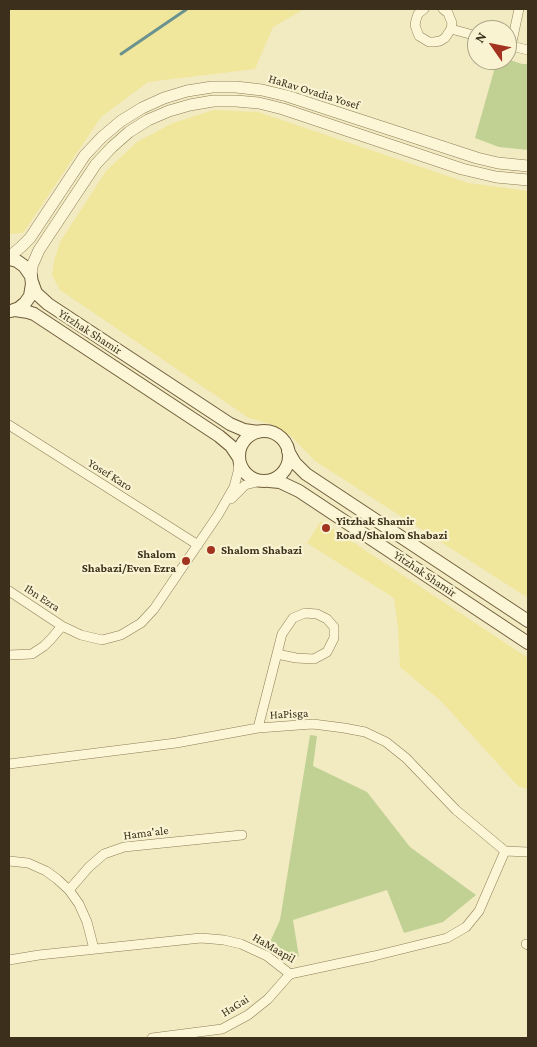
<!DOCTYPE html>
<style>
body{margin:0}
#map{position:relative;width:537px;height:1047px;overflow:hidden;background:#f2eac1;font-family:"Crimson Pro",serif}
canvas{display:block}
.frame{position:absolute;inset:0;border:10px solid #3c301c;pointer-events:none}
.north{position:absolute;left:467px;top:20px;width:50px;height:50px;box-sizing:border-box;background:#f9f3d2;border:1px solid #ada589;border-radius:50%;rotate:303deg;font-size:14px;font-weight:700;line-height:20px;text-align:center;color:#3c301c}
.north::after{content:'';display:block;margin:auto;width:18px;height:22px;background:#a23321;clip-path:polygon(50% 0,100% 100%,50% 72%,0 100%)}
</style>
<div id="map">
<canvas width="537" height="1047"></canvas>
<div class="frame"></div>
<div class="north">N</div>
</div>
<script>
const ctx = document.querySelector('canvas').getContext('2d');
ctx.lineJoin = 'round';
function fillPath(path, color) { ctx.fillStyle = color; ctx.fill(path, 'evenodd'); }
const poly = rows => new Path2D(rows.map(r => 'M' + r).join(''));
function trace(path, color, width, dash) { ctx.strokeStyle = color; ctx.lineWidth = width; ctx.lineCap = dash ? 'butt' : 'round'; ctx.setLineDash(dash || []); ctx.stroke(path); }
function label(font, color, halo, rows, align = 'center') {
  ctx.font = font + ' "Crimson Pro",serif'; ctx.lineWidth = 4.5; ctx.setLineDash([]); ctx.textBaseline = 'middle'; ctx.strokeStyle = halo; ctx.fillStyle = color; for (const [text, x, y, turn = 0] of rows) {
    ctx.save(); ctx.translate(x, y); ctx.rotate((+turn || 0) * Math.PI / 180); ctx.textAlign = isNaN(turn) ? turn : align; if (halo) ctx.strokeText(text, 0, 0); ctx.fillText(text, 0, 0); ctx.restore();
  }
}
const green = poly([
 [507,59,522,64,528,64,528,150,499,147,475,138,497,60],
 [310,735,317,736,313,766,367,792,410,847,476,895,443,922,404,933,387,890,293,920,299,957,269,944,280,920]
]);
const sand = poly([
 [9,9,304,9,273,27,255,69,148,82,101,117,23,233,9,234],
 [214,110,258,112,468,183,528,191,528,598,315,461,291,436,270,424,249,418,60,290,52,275,54,261,60,242,106,171,137,142,173,123],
 [321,521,528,658,528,789,518,786,441,701,400,667,398,629,394,598,307,543]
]);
const stream = poly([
 [121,54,187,9]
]);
const minor = poly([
 [424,9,418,14,416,20,415,25,417,31,419,36,429,42,434,42,440,41,445,38,451,29,452,23,448,13,443,9],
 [451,29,477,36],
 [507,45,528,50],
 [511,46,519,9],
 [9,425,198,545],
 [231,499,245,485,261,481],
 [9,591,62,626,81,635,102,640,121,635,141,623,154,609,218,515,234,487,238,472,239,461],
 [9,655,32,654,44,646,51,639,62,626],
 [258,728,282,634,293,618,305,613,317,614,327,619,334,627,334,638,327,652,314,659,296,658,277,654],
 [9,764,176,743,258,728,313,724,344,728,365,732,386,742,406,758,456,810,505,851],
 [505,851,528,852],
 [9,861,28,863,46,871,57,879,69,890,79,904,87,922,94,949],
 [69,890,89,867,104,854,124,847,242,835],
 [526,944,528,945],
 [9,960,39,955,201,938,224,940,241,944,267,956,290,974,374,956,447,938,466,927,479,911,505,851],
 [152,1038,222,1029,248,1015,268,999,290,974]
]);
const tertiary = poly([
 [9,257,21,247,30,238,85,155,102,137,121,121,142,108,164,98,187,91,212,87,236,87,262,90,287,96,477,158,498,163,528,166],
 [31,276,32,266,39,250,96,164,112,147,129,132,148,120,169,111,190,105,213,101,236,101,259,103,283,109,462,169,496,177,528,180]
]);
const secondary = poly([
 [9,259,17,261,24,266,31,276,32,284,30,296,25,303,19,308,11,311],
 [32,282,36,293,48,304,230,424,244,430,258,432],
 [15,310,28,312,34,314,219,436,231,446,239,458],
 '239 456a25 25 0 1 1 50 0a25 25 0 1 1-50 0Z',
 [288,451,295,463,306,474,528,621],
 [269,481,280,482,299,491,528,643]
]);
const markers = [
 [326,528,5,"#a23321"],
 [211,550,5,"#a23321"],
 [186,561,5,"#a23321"]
];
const streetNames = [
 ["HaRav Ovadia Yosef",314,92,17],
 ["Yitzhak Shamir",90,332,33],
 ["Yosef Karo",110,475,32],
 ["Yitzhak Shamir",425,574,34],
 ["Ibn Ezra",42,598,33],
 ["HaPisga",289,714,-3],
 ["Hama'ale",146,833,-7],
 ["HaMaapil",274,948,30],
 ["HaGai",235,1006,-32]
];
const poiNames = [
 ["Yitzhak Shamir",336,521],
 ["Road/Shalom Shabazi",336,535],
 ["Shalom Shabazi",221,550],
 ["Shalom",176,554,"right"],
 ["Shabazi/Even Ezra",176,568,"right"]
];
fillPath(green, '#c1d194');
fillPath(sand, '#f0e69c');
trace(stream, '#6a938f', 3);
trace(minor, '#8e7c57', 10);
trace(tertiary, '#8e7c57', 12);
trace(secondary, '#6f5c3a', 14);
trace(minor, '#fcf6d6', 9);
trace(tertiary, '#fcf6d6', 11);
trace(secondary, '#fcf6d6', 12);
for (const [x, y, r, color] of markers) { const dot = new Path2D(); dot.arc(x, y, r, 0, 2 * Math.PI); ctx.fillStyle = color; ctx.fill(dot); trace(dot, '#f9f3d2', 2); }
label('12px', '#3c301c', '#f9f3d2', streetNames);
label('bold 12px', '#3c301c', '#f9f3d2', poiNames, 'left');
</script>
